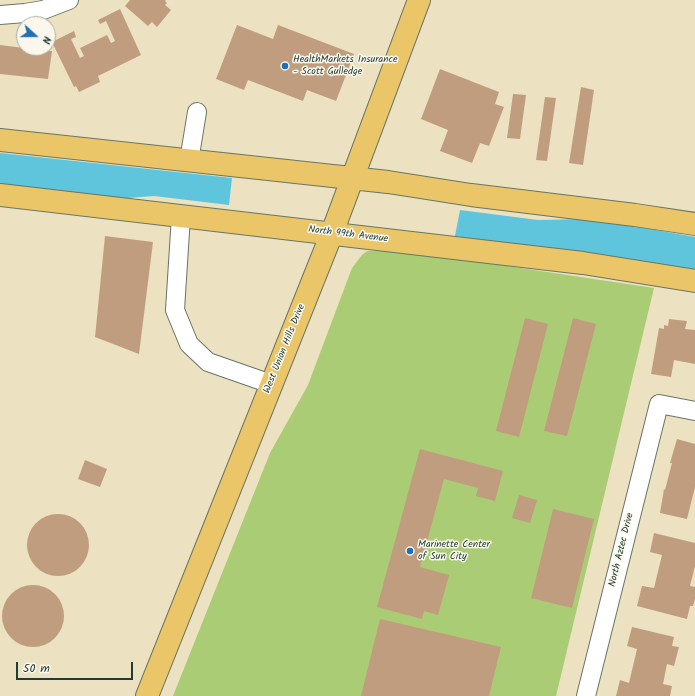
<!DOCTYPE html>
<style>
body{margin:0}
#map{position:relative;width:695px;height:696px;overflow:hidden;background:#ece1c0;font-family:Kalam,sans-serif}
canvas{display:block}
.north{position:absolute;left:16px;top:16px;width:40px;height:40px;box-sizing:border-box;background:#fbf7ec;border:1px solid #a3ada2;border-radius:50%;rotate:111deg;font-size:11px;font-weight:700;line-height:16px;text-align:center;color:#1f3d34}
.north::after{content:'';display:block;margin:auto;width:14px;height:18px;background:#1f6fb2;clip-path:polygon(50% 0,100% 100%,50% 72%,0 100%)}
.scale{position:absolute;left:16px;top:662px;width:117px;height:18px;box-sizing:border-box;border:2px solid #1f3d34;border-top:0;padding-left:5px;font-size:12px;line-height:14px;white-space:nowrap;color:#1f3d34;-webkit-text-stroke:3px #fbf7ec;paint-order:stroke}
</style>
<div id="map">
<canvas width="695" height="696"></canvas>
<div class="north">N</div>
<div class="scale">50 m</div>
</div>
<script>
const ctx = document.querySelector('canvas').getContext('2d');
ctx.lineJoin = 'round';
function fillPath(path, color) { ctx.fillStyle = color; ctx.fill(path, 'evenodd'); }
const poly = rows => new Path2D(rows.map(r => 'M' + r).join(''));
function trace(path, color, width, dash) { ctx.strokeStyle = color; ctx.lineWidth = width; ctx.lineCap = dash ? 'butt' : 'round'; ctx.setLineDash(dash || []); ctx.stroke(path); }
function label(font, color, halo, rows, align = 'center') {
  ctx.font = font + ' Kalam,sans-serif'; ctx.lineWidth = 3; ctx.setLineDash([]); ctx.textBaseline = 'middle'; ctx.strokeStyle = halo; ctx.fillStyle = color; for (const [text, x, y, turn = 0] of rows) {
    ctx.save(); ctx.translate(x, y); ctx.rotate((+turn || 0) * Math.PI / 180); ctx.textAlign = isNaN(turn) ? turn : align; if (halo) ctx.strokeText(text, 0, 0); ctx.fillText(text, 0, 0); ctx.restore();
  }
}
const green = poly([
 [367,251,383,251,460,259,654,288,556,696,173,696,270,453,308,385,352,268,362,255]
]);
const water = poly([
 [0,153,232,178,229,205,154,196,102,200,0,189],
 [460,210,538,220,583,219,600,220,695,237,695,274,455,236]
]);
const building = poly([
 [130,0,166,0,165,1,167,3,165,5,171,10,157,27,152,22,148,26,125,6],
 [120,9,141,55,98,76,100,82,79,92,76,86,74,87,52,42,74,31,76,37,71,39,80,58,84,56,80,48,107,35,111,43,115,41,106,21,100,24,98,20],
 [237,25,273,39,278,25,354,54,336,101,307,90,303,101,248,80,244,90,216,79],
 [0,45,24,48,42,48,42,50,52,51,48,79,0,74],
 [440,69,499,92,495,104,504,107,489,146,480,143,472,163,440,151,448,130,421,119],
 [581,87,594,90,583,165,569,163],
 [513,94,526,95,520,139,507,138],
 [545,97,556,98,547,161,536,160],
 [105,236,153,242,139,354,95,337],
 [525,318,548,324,519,437,496,431],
 [573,318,596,324,567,436,544,431],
 [669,319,687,321,685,329,695,330,695,364,674,360,671,377,651,374,659,328,664,329,664,325,668,326],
 [677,439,695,444,695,487,687,519,660,513,664,489,665,490,672,463,670,463],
 [420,449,503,471,495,501,476,496,478,488,444,479,420,567,449,575,438,615,424,611,422,619,377,607],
 [85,460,107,469,100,487,78,479],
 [519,495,537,500,530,523,512,518],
 [553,509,594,519,572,608,531,598],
 '27 545a31 31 0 1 1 62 0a31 31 0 1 1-62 0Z',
 [654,533,695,543,695,566,690,586,695,587,695,599,693,606,690,606,687,619,637,606,642,586,654,588,662,555,650,552],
 '2 616a31 31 0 1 1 62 0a31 31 0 1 1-62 0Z',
 [380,619,501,647,489,696,361,696],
 [632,627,674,637,672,646,679,647,674,666,667,664,663,684,672,686,670,696,616,696,620,680,629,683,637,649,627,646]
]);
const minor = poly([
 [0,15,25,13,43,10,69,0],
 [189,161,197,112],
 [181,216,175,310,189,344,208,362,271,384],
 [586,696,659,404,695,411]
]);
const major = poly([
 [0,140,388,182,471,195,635,215,695,224],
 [0,195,583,263,695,281],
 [147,696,332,233,419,0]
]);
const markers = [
 [285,66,4,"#1f6fb2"],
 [410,551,4,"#1f6fb2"]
];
const poiNames = [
 ["HealthMarkets Insurance",293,60],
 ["- Scott Gulledge",293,72],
 ["Marinette Center",418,545],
 ["of Sun City",418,557]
];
const streetNames = [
 ["North 99th Avenue",348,235,7],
 ["West Union Hills Drive",285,349,-68],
 ["North Aztec Drive",622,550,-76]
];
fillPath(green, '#aacc74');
fillPath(water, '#5fc5dd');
fillPath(building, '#c19d7f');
trace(minor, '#677665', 20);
trace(major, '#677665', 24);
trace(minor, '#fff', 18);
trace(major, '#ebc669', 22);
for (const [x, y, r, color] of markers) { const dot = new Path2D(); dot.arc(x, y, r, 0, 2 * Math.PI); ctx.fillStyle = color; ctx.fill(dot); trace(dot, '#fbf7ec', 1.5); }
label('10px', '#1f3d34', '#fbf7ec', poiNames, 'left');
label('10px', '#1f3d34', '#fbf7ec', streetNames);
</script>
